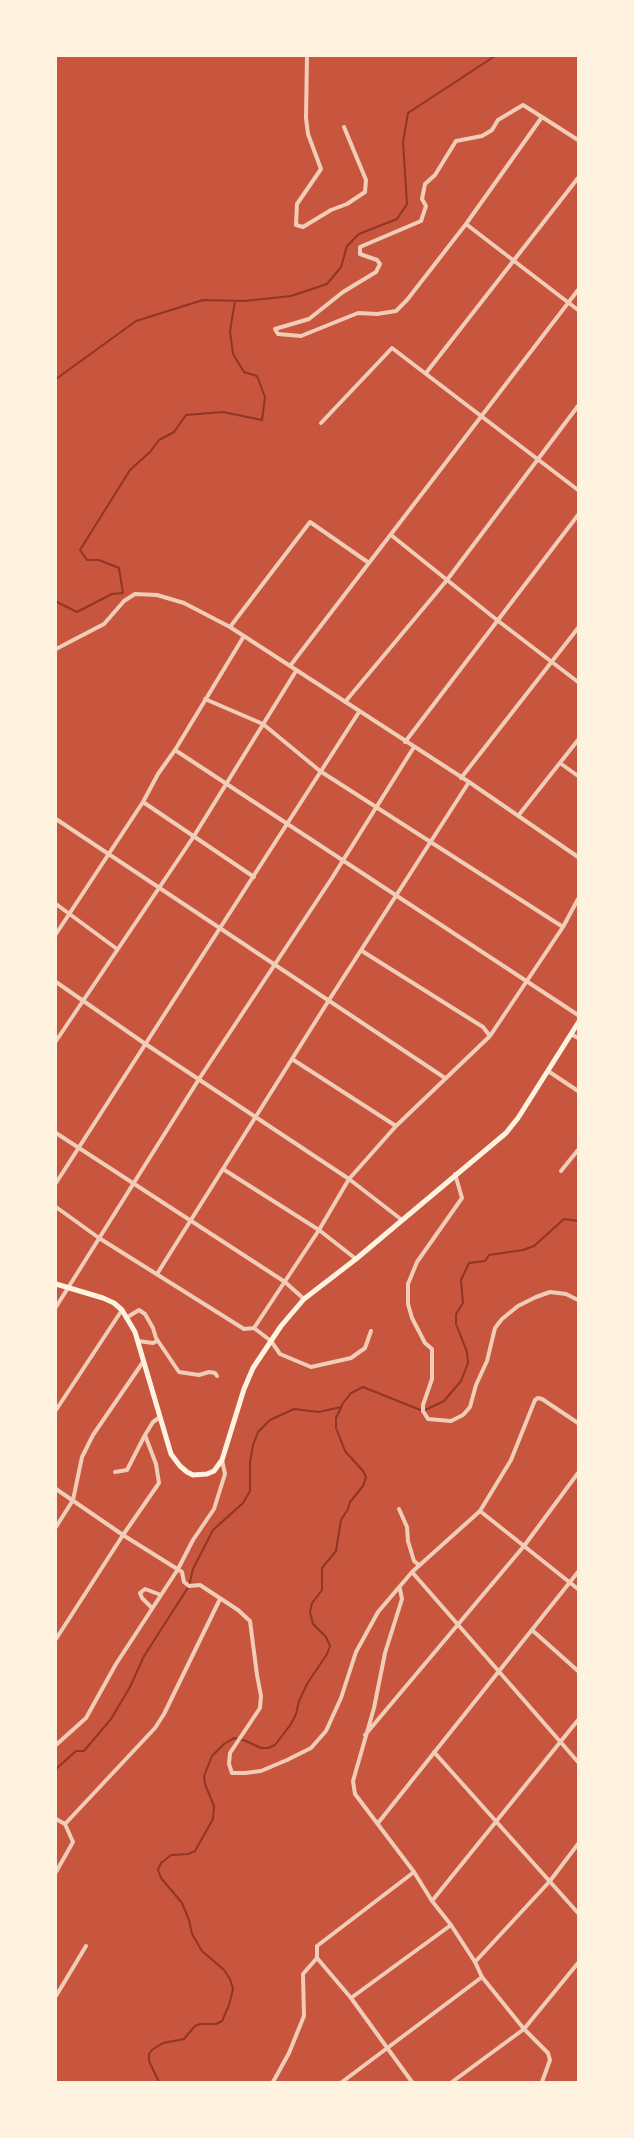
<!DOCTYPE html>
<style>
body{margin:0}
#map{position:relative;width:634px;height:2138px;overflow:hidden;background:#c8553d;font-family:Raleway,sans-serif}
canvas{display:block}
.frame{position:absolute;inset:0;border:57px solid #fff3e0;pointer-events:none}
</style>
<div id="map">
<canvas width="634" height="2138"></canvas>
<div class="frame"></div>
</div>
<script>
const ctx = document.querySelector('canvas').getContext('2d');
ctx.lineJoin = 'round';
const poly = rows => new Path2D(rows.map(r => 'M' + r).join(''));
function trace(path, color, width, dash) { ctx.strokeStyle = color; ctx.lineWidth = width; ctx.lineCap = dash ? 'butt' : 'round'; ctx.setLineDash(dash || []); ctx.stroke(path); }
const stream = poly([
 [56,379,136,321,203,300,244,301,291,296,327,284,341,267,347,246,359,234,397,219,407,204,403,142,408,113,495,56],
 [56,604,57,602,77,612,112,594,123,593,119,568,99,560,87,560,80,550,130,470,150,452,159,440,174,432,186,415,223,412,262,420,265,397,257,376,244,372,233,354,230,331,235,301],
 [56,1769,76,1751,84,1751,111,1719,130,1687,144,1656,189,1586,193,1569,213,1530,243,1503,250,1491,250,1462,253,1445,258,1432,270,1420,294,1409,319,1412,341,1407],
 [159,2082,149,2061,149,2054,152,2050,163,2043,184,2039,195,2026,200,2024,216,2024,222,2021,229,2005,233,1989,230,1979,224,1970,202,1951,192,1934,189,1920,182,1903,161,1878,158,1870,161,1863,171,1855,188,1854,195,1851,213,1819,214,1806,205,1784,204,1776,212,1756,224,1744,234,1738,246,1741,261,1748,268,1748,275,1745,291,1724,296,1714,299,1701,307,1684,327,1654,330,1646,326,1637,313,1624,310,1612,312,1603,322,1590,322,1568,336,1551,341,1520,348,1509,350,1502,363,1486,366,1477,363,1471,345,1451,336,1428,336,1418,343,1403,351,1393,363,1387,423,1411,444,1401,461,1381,468,1363,467,1352,456,1324,456,1314,463,1303,461,1280,469,1263,485,1261,489,1255,523,1250,534,1246,564,1219,578,1221]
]);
const minor = poly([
 [307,56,306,118,308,134,321,169,297,204,296,225,303,227,331,210,347,204,365,192,366,180,344,127],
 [542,117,466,224,407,300,396,311,377,314,358,313,301,336,278,334,275,329,309,319,343,292,376,272,380,264,377,260,360,254,360,247,421,221,426,206,422,199,425,184,435,175,456,141,482,136,492,130,498,120,523,105,542,117,578,140],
 [466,224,578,310],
 [426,373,578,178],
 [321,423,392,348,578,490],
 [391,535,497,620,578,682],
 [230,627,310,522,369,563],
 [56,649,104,624,124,601,135,594,157,595,184,603,230,627,469,782,578,857],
 [290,666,578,290],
 [205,699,263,724,320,771,563,927],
 [345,702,447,580,578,406],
 [405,742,578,515],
 [175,750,578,1015],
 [560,763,578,776],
 [461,778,578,628],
 [143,802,254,877],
 [518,816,578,740],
 [56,819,445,1078],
 [56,904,117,949],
 [56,934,143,802,158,774,175,750,244,636],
 [362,951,483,1027,490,1036],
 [56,982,144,1043,349,1179,402,1220],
 [571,1034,578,1038],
 [56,1041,194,836,296,671],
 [292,1059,396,1126],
 [548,1071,578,1091],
 [56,1133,285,1282,304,1299],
 [223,1169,319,1230,356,1259],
 [561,1171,578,1150],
 [455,1174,462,1198,417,1262,408,1284,408,1304,412,1318,425,1343,432,1349,432,1379,423,1405,423,1411,428,1419,451,1421,463,1415,470,1407,476,1385,487,1361,495,1328,502,1319,518,1306,536,1297,550,1292,566,1294,578,1300],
 [56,1183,359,712],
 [56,1207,99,1238,244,1329,254,1328,319,1230,349,1179,396,1126,490,1036,563,927,578,899],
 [157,1274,329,1000,469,782],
 [56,1307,199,1079,332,878,414,747],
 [126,1318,139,1310,145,1314,153,1328,156,1338,179,1372,199,1375,209,1372,215,1373,217,1376],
 [254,1328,271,1341,280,1354,311,1367,351,1358,365,1348,371,1331],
 [138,1341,153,1343,157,1341],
 [56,1410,122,1310],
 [115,1472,127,1470,145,1435,153,1422,160,1417],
 [56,1489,123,1535,182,1572,184,1582,189,1586,200,1585,238,1610,250,1621,257,1675,261,1696,260,1708,230,1753,229,1764,232,1773,245,1773,261,1771,287,1760,311,1748,326,1731,341,1698,356,1652,378,1612,412,1572,480,1511,511,1460,535,1400,538,1398,542,1399,578,1423],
 [399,1509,407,1527,408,1541,414,1561,419,1565],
 [480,1511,578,1589],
 [56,1527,73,1500,82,1457,93,1435,143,1362],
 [412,1572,578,1762],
 [400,1589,402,1599,385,1653,374,1708,353,1781,355,1794,414,1872,432,1901,451,1925,475,1962,482,1977,524,2029,548,2053,550,2060,542,2082],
 [152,1608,142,1598,140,1593,145,1589,161,1595],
 [532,1630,578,1671],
 [56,1639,123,1535,159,1483,156,1464,145,1435],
 [365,1735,524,1546,578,1473],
 [56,1745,86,1718,116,1664,178,1569,193,1540,214,1509,225,1474,222,1460],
 [434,1752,578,1913],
 [56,1819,65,1824,73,1842,56,1872],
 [378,1823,578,1572],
 [65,1824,155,1728,164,1714,220,1599],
 [432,1901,578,1720],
 [475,1962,550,1881,578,1844],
 [56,1996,86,1946],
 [351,1998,451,1925],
 [273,2082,289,2053,304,2016,303,1974,317,1958],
 [342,2082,482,1977],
 [412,2082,351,1998,317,1958,317,1946,414,1872],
 [452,2082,524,2029,578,1963]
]);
const secondary = poly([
 [56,1284,103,1298,114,1303,122,1310,135,1332,171,1454,180,1466,187,1472,193,1475,207,1474,214,1471,222,1460,244,1389,253,1368,281,1326,304,1299,356,1259,506,1133,518,1118,578,1023]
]);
trace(stream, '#8f3625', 2);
trace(minor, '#f1ccb7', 4);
trace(secondary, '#fff3e0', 5);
</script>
